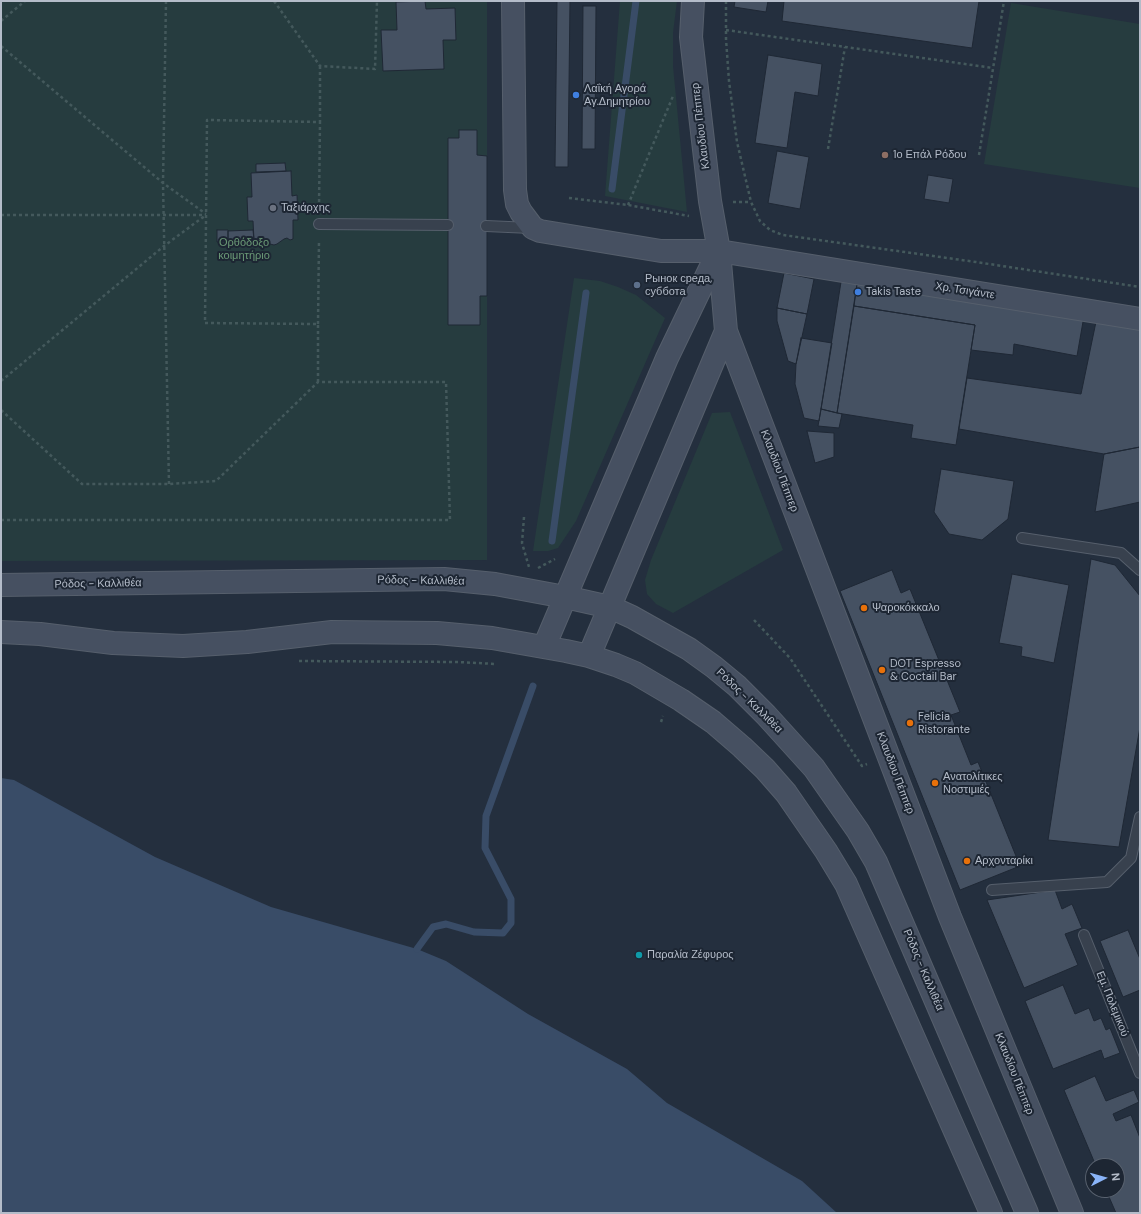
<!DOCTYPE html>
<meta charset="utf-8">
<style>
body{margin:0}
#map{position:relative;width:1141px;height:1214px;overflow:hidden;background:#242f3e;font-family:"DM Sans",sans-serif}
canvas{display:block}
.frame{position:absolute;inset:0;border:2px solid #b4bcc9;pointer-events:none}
.north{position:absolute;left:1085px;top:1158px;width:40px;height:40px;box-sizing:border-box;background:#1d2633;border:1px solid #59626f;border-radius:50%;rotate:84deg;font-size:11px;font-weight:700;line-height:16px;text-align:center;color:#b4bcc9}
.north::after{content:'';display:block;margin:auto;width:14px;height:18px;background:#8ab4f8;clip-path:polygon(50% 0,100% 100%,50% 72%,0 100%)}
</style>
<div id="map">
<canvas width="1141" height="1214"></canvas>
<div class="frame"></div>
<div class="north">N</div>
</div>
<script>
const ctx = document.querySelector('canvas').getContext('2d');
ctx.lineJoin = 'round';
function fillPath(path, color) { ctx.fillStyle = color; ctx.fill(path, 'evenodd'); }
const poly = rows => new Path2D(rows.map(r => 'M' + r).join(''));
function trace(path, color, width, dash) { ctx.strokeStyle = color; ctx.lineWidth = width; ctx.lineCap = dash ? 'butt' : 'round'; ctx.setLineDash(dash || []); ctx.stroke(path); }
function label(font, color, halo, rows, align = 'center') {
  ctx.font = font + ' "DM Sans",sans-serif'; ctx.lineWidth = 4; ctx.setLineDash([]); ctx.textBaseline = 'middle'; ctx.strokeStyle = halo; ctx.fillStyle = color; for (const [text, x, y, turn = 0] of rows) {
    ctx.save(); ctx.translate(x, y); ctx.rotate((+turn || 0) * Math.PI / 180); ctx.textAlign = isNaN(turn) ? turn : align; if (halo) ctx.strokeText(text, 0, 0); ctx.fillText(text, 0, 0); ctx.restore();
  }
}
const green = poly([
 [1,1,487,1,487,560,1,561],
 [620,1,677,1,673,33,673,66,687,212,605,196],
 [1011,3,1140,24,1140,188,984,164],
 [574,278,600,281,618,287,636,295,665,318,576,521,558,548,548,551,533,551],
 [730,412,783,550,673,613,656,604,647,594,645,580,651,560,712,413]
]);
const water = poly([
 [1,778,14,780,155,857,271,907,417,949,446,961,528,1014,627,1069,667,1103,802,1181,837,1213,1,1213]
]);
const stream = poly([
 [612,189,636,1],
 [552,541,586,293],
 [417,949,433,927,446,924,474,932,503,933,511,923,511,899,485,848,486,816,533,686]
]);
const building = poly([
 [425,1,426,9,455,8,456,40,443,40,444,69,383,71,381,30,397,30,396,2,425,1],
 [557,1,570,1,568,167,555,167,557,1],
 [735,1,768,1,766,12,734,7,735,1],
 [784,1,979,1,972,48,782,21,784,1],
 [583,6,596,6,595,149,582,149,583,6],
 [768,55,822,64,818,96,795,92,787,148,755,143,768,55],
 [459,130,477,130,477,155,487,156,487,296,480,296,480,325,448,325,448,138,459,138,459,130],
 [777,151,809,157,800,209,768,203,777,151],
 [285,163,286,171,256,172,256,164,285,163],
 [291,171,292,196,297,195,298,220,293,220,293,239,290,240,287,238,284,239,277,244,274,245,266,243,263,239,255,241,254,240,253,221,248,221,247,197,252,197,251,173,291,171],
 [928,175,953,179,949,203,924,199,928,175],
 [217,230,228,230,228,241,217,242,217,230],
 [253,230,254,240,228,240,228,231,253,230],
 [784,273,814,279,807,314,777,308,784,273],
 [841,282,857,284,837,413,821,409,841,282],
 [857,284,1084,316,1077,356,1014,344,1013,355,971,350,975,325,854,306,857,284],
 [854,306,975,325,956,445,911,438,913,425,837,413,854,306],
 [777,308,807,314,796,364,788,361,777,321,777,308],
 [1097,317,1140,323,1140,447,1104,454,959,429,967,378,1081,394,1097,317],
 [801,338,832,343,819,421,804,418,795,384,796,364,801,338],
 [821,409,842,414,839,428,818,426,821,409],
 [807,431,834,433,834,457,815,463,807,431],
 [1140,447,1140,502,1095,512,1104,454,1140,447],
 [941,469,1014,481,1008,519,982,540,949,534,934,512,941,469],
 [1091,559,1115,565,1140,596,1140,727,1119,847,1048,840,1091,559],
 [892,570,901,593,910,589,960,712,951,715,971,765,978,762,1020,866,960,890,840,591,892,570],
 [1012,574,1069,585,1054,663,1021,656,1022,647,999,643,1012,574],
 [1055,890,1062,909,1072,904,1082,928,1065,934,1078,965,1024,988,987,900,1055,890],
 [1128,930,1140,959,1140,990,1123,997,1100,941,1128,930],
 [1063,985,1075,1014,1089,1008,1094,1021,1101,1018,1106,1030,1110,1028,1120,1053,1104,1059,1101,1050,1053,1069,1025,1001,1063,985],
 [1095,1076,1106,1101,1134,1090,1139,1102,1113,1114,1116,1121,1131,1115,1140,1138,1140,1213,1116,1213,1106,1190,1117,1190,1117,1166,1096,1166,1064,1090,1095,1076]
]);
const path = poly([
 [166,1,163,183,169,484],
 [274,1,320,66,375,69,377,1],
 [726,1,726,39,729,81,737,142,751,202,760,221,770,230,783,235,976,262,1140,287],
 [1,21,25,1],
 [726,30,993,68],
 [1,46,163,183,206,214],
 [320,66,320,122],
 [828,149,845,47],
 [979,155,1004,1],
 [569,198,628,205,689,216],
 [733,202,751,202],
 [628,205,673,96],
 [1,215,206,215],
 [318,324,319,240],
 [1,381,164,246,206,215],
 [318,382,318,324,205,323,207,120,320,122,319,207],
 [1,410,82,484,169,484,216,481,318,382,446,382,450,520,1,520],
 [524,517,522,543,529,567],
 [538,568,555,559],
 [754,620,790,658,862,766,867,764],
 [299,661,458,662,496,664],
 [661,722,663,716]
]);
const lane = poly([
 [319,224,448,225],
 [486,226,531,228],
 [1022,538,1121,553,1140,570],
 [992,890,1107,882,1131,858,1140,817],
 [1084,935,1140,1073]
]);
const secondary = poly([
 [513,1,515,190,517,204,521,212,533,228,540,231,661,251,719,251,1140,319],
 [726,331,950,917,1072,1213],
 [1,585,444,579,495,584,565,597,610,607,632,617,689,649,714,667,737,686,766,715,814,768,858,831,876,862,1027,1213],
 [1,632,40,634,113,643,183,646,247,642,332,632,437,633,492,638,566,651,589,656,616,665,635,673,681,700,713,722,742,747,765,769,786,793,826,851,846,884,991,1213],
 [544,647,667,358,718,252],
 [589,656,726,331,719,251,710,201,691,37,693,1]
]);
const markers = [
 [576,95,4,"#3f7fe0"],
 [885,155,4,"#8d6e63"],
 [273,208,4,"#6b7280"],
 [637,285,4,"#5c6f8a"],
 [858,292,4,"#3f7fe0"],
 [864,608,4,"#e8710a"],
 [882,670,4,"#e8710a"],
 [910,723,4,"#e8710a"],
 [935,783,4,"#e8710a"],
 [967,861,4,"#e8710a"],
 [639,955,4,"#0f9aa8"]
];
const poiNames = [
 ["Λαΐκή Αγορά",584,89],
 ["Αγ.Δημητρίου",584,102],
 ["1ο Επάλ Ρόδου",893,155],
 ["Ταξιάρχης",281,208],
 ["Рынок среда,",645,279],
 ["суббота",645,292],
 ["Takis Taste",866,292],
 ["Ψαροκόκκαλο",872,608],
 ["DOT Espresso",890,664],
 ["& Coctail Bar",890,677],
 ["Felicia",918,717],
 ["Ristorante",918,730],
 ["Ανατολίτικες",943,777],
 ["Νοστιμιές",943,790],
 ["Αρχονταρίκι",975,861],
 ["Παραλία Ζέφυρος",647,955]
];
const streetNames = [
 ["Κλαυδίου Πέππερ",701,126,-97],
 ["Χρ. Τσιγάντε",965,291,9],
 ["Κλαυδίου Πέππερ",779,471,69],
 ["Ρόδος - Καλλιθέα",421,581,1],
 ["Ρόδος - Καλλιθέα",98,584,-1],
 ["Ρόδος - Καλλιθέα",749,701,44],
 ["Κλαυδίου Πέππερ",895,773,69],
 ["Ρόδος - Καλλιθέα",923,970,67],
 ["Εμ. Πολεμικού",1112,1004,68],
 ["Κλαυδίου Πέππερ",1014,1074,68]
];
const parkNames = [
 ["Ορθόδοξο",244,243],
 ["κοιμητήριο",244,256]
];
fillPath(green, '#263c3f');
fillPath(water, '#394c67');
trace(stream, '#394c67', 7);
fillPath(building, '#455162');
trace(building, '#1f2835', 1);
trace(lane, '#565f6c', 12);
trace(secondary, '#565f6c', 24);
trace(path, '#44595c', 2.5, [3, 3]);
trace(lane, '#38414e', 10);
trace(secondary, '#465061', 22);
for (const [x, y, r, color] of markers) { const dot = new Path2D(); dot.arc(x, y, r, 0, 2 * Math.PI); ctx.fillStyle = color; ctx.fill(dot); trace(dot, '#1d2633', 1.5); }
label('11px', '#b4bcc9', '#1d2633', poiNames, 'left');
label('11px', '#b4bcc9', '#1d2633', streetNames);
label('11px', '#6b9a76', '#1d2633', parkNames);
</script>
